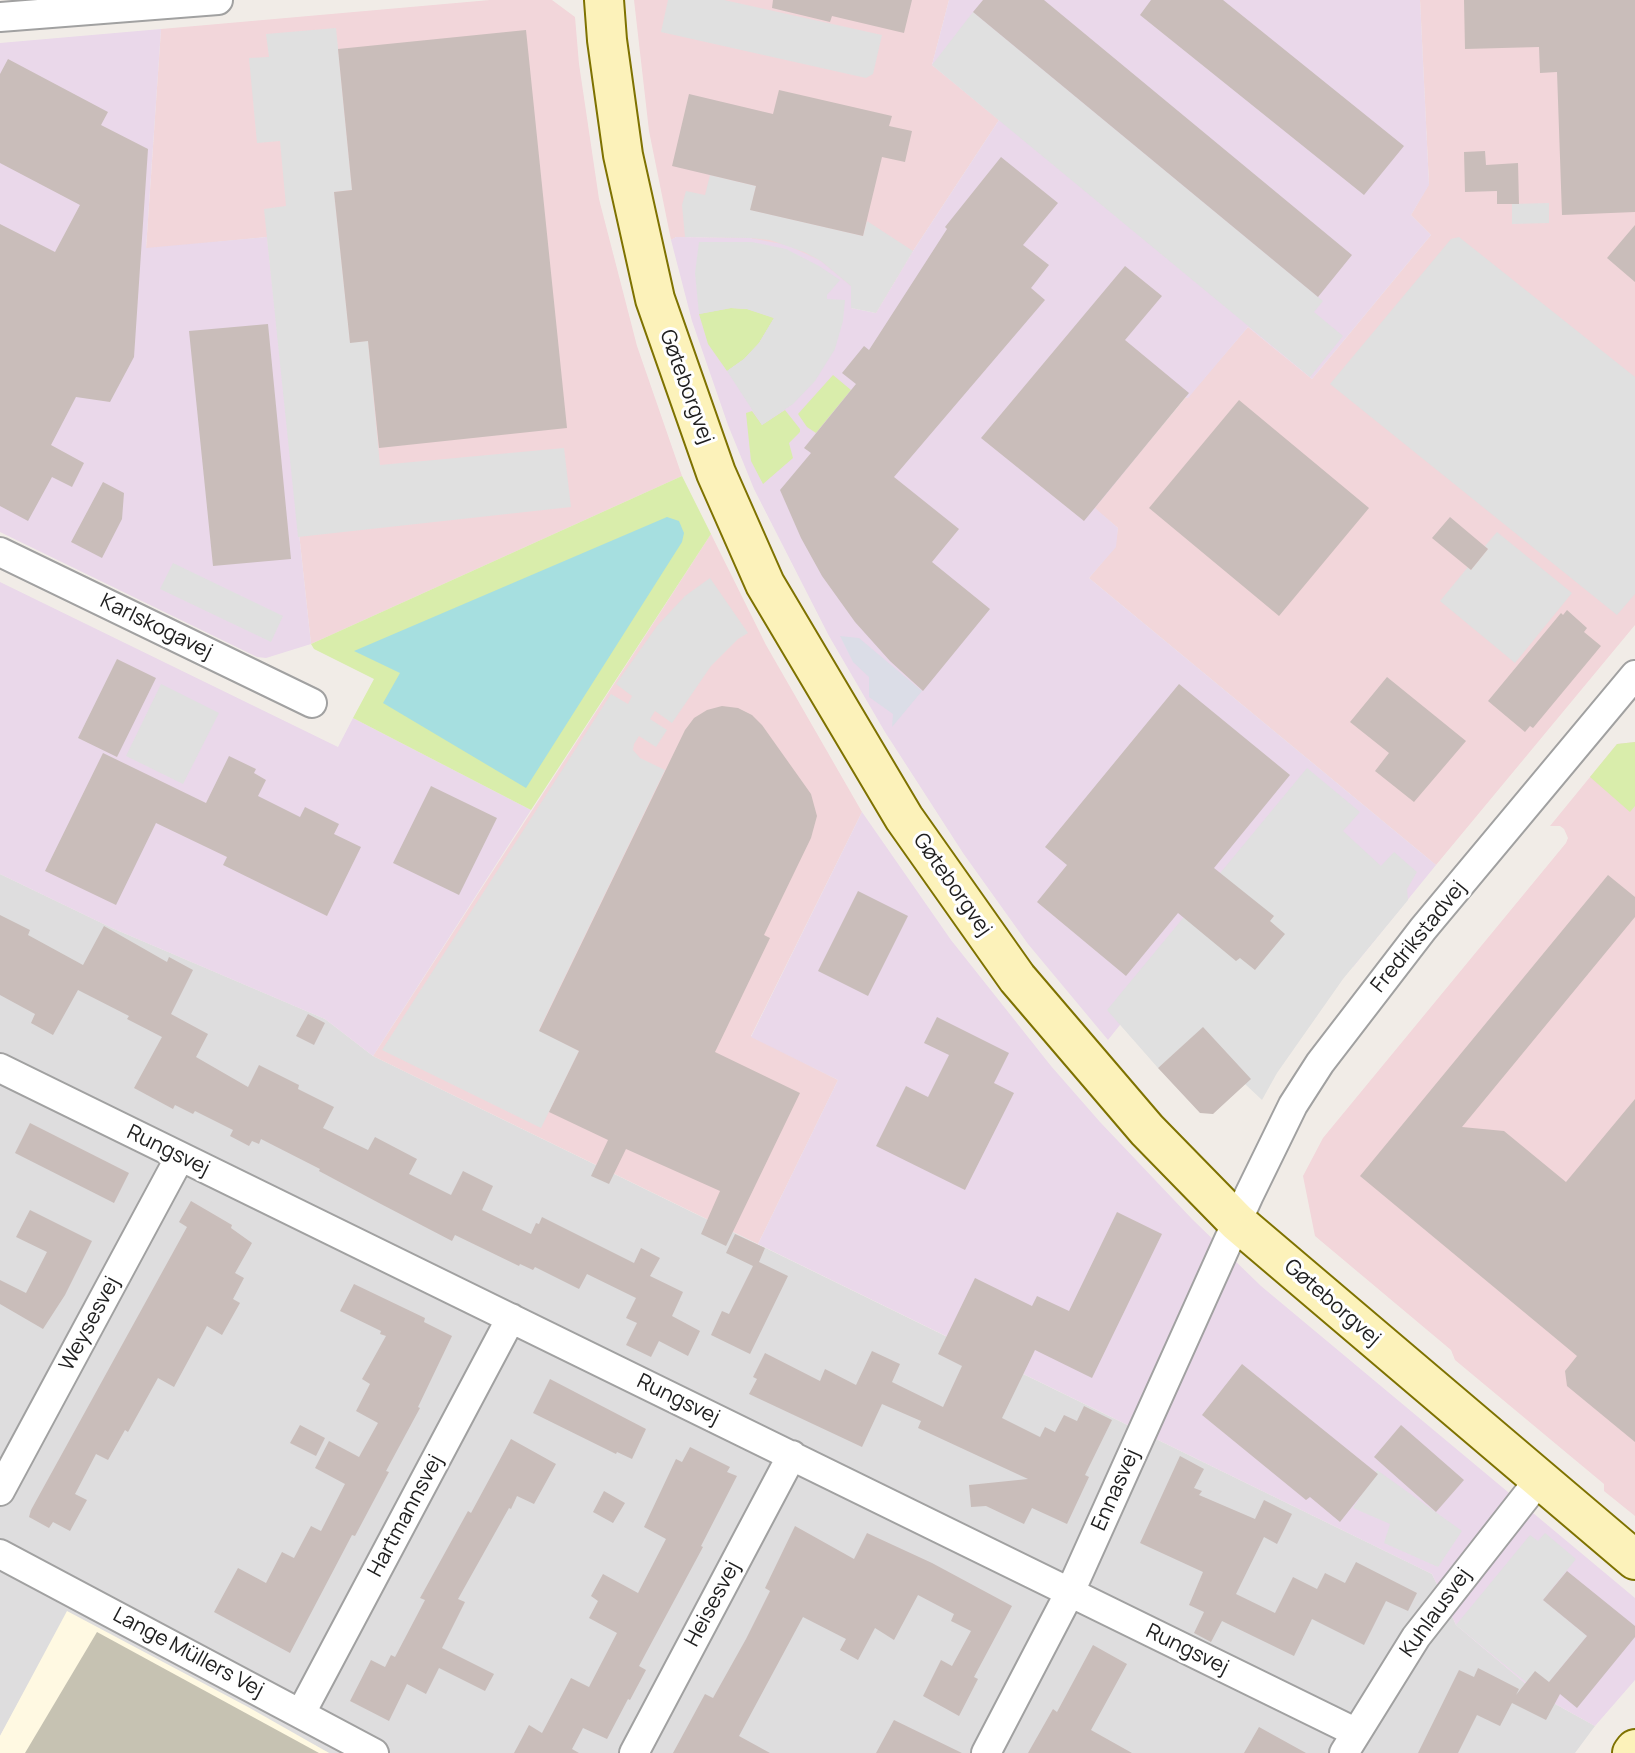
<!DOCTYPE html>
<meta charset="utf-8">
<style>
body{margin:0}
canvas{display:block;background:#f1ece7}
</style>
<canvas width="1635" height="1753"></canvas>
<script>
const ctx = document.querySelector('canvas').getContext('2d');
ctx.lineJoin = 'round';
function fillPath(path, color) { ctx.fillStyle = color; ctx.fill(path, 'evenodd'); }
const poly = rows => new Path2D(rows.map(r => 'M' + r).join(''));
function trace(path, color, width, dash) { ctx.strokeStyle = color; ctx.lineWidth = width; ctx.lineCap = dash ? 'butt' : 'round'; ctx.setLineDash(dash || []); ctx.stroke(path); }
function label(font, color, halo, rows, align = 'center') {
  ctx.font = font + ' Manrope,sans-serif'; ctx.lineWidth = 6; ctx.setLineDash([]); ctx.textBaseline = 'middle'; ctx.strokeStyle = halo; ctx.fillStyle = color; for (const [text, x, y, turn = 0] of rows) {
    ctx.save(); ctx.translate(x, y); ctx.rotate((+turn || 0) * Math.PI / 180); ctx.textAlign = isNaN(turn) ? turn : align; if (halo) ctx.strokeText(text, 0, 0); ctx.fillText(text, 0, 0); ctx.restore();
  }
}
const residential = poly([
 [0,874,112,928,325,1019,373,1056,1432,1574,1456,1625,1539,1695,1595,1726,1575,1753,329,1753,68,1612,0,1736]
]);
const commercial = poly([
 [490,0,552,0,575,17,579,64,599,199,637,346,682,476,311,644,267,237,146,249,161,29],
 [634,0,949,0,932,65,999,120,913,251,876,313,750,238,676,237,671,240,649,131],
 [1420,0,1635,0,1635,625,1436,865,1089,578,1115,547,1118,528,1094,508,1186,397,1187,398,1248,327,1312,379,1431,235,1411,215,1429,184],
 [711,534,766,645,862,812,751,1036,838,1080,758,1244,373,1056],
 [1635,742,1635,1516,1604,1491,1604,1484,1455,1360,1451,1350,1315,1236,1303,1176,1323,1138,1566,843,1568,838,1564,829,1560,826,1550,826,1617,744]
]);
const industrial = poly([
 [949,0,1420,0,1429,185,1411,215,1431,235,1312,379,1248,327,1188,398,1185,397,1095,508,1118,528,1116,547,1089,578,1436,865,1353,967,1240,874,1108,1040,1028,944,963,853,885,732,829,636,754,489,728,425,692,321,671,240,676,237,750,238,787,245,821,261,851,286,851,308,876,313,913,251,999,120,932,65],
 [161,29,146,248,267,237,311,644,266,658,257,657,0,532,0,43],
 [0,582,338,747,353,718,531,810,373,1056,325,1019,112,928,0,874],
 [862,812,951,940,1051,1066,1100,1122,1192,1219,1261,1286,1635,1598,1635,1680,1595,1726,1539,1695,1456,1625,1432,1574,758,1244,838,1080,751,1037]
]);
const education = poly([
 [67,1611,248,1707,329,1753,0,1753,0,1736]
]);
const construction = poly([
 [97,1632,319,1753,25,1753]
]);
const grass = poly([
 [731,308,747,309,774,318,759,343,744,359,727,371,708,344,699,314],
 [833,375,851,390,816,433,807,427,798,414],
 [785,410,800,429,800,432,789,443,793,458,763,484,751,461,746,413,752,411,762,425],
 [682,476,711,534,531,810,353,718,374,679,314,649,311,644],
 [1635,742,1635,806,1630,812,1590,777,1617,744]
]);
const parking = poly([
 [668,0,724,0,882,35,873,74,866,78,661,32],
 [973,12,1323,301,1314,312,1343,336,1310,377,932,65],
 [336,28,352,190,334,192,350,342,368,341,380,465,564,448,571,507,298,537,264,209,286,206,280,141,257,143,249,58,269,57,266,34],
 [710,175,756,186,751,210,863,236,867,221,913,251,876,313,851,308,851,286,821,261,804,252,770,240,750,238,685,237,682,205,686,191,705,195],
 [1549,203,1549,223,1512,224,1512,204],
 [1459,237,1635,377,1635,594,1617,615,1330,384,1451,239],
 [699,242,752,242,786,249,819,266,840,280,827,295,827,299,845,300,843,321,835,349,815,381,793,404,762,425,727,371,744,359,759,343,774,318,747,309,731,308,699,314,695,273],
 [1497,532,1572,593,1515,663,1440,601,1468,567,1471,570,1488,549,1485,546],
 [173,563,283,616,271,642,160,589],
 [710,578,748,633,738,639,711,666,672,723,655,711,650,719,667,730,656,747,639,736,634,744,633,750,640,758,665,770,539,1030,579,1051,541,1128,382,1050,611,694,628,704,632,696,616,684,657,626,685,596],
 [161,684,219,713,183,784,126,756],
 [1307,768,1360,812,1343,831,1381,866,1394,852,1417,872,1407,889,1408,900,1343,979,1277,1073,1262,1100,1245,1084,1203,1028,1158,1068,1107,1010],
 [1377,1470,1462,1531,1438,1567,1384,1543,1390,1524,1353,1508],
 [1545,1533,1576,1559,1543,1600,1587,1636,1549,1682,1526,1682,1456,1625,1530,1535,1538,1541]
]);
const plaza = poly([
 [840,636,859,638,922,691,892,727,893,714,869,697,869,677,853,662]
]);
const water = poly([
 [667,517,679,521,684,533,682,542,526,788,383,703,400,673,354,651]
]);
const building = poly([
 [773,0,912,0,904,33,832,16,830,22,772,8],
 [983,0,1044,0,1352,255,1318,297,973,12],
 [1151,0,1223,0,1404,146,1364,195,1140,15],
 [1464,0,1635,0,1635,212,1562,215,1557,72,1540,73,1539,47,1465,49],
 [526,30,567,428,379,448,368,341,350,343,334,192,352,190,338,49],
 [8,59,108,112,101,125,148,149,134,357,110,402,76,397,51,445,84,463,72,487,52,477,28,521,0,506,0,224,55,252,80,205,0,163,0,74],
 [779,90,892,116,889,126,912,131,905,162,882,157,863,236,750,210,756,186,672,166,689,94,773,114],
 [1485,151,1486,165,1518,163,1519,204,1497,204,1497,191,1465,192,1464,152],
 [1001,157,1058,203,1023,245,1049,265,1031,288,1045,300,894,477,959,529,932,562,990,609,923,691,890,661,855,622,822,576,801,538,780,490,811,453,804,448,856,384,842,373,864,346,869,350,947,229,945,227],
 [1635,225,1635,282,1607,258],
 [1125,266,1162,296,1125,340,1189,393,1084,521,981,438],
 [268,324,291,559,213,566,189,331],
 [1239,400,1369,508,1279,616,1149,508],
 [103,482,124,493,122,519,102,558,71,542],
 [1450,517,1488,549,1471,570,1432,538],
 [1567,610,1587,628,1584,632,1601,646,1533,728,1530,726,1525,732,1488,701,1561,613,1563,615],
 [117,659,156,678,117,757,78,738],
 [1387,677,1466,741,1414,802,1375,771,1389,753,1350,722],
 [1179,684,1290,775,1214,868,1274,916,1270,921,1285,934,1255,970,1240,958,1236,961,1178,913,1126,976,1037,902,1067,865,1045,847],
 [722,706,738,708,752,715,762,725,811,794,817,816,811,838,764,935,770,938,715,1052,800,1093,726,1246,701,1234,720,1191,626,1149,609,1184,591,1176,608,1140,549,1112,579,1051,539,1031,685,730,694,718,707,710],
 [103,753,206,803,229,756,256,769,254,773,266,780,258,796,300,817,305,807,339,824,334,834,361,847,327,916,223,865,227,857,156,823,116,905,45,871],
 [431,786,497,818,459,895,393,863],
 [1608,875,1635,897,1635,917,1462,1127,1504,1131,1566,1182,1635,1099,1635,1442,1567,1386,1565,1371,1577,1356,1360,1176],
 [858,891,908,916,868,996,818,971],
 [0,915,30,930,28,935,83,965,104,926,167,962,169,957,193,970,171,1014,208,1034,196,1057,248,1087,259,1065,299,1085,298,1089,334,1107,323,1128,368,1150,375,1137,417,1159,409,1174,451,1195,463,1171,493,1186,482,1210,531,1234,536,1223,539,1224,542,1217,634,1263,641,1248,660,1258,650,1276,683,1292,672,1316,700,1331,688,1356,659,1341,651,1357,626,1345,637,1323,626,1318,636,1298,587,1274,579,1289,535,1267,533,1270,520,1264,519,1266,455,1235,452,1241,379,1203,319,1171,320,1169,261,1139,259,1144,252,1141,249,1146,230,1136,233,1130,195,1111,193,1114,175,1105,173,1109,134,1088,162,1037,127,1019,129,1016,78,990,53,1035,31,1023,35,1014,0,995],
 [308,1014,325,1023,314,1045,296,1036],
 [937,1017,1009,1053,994,1083,1014,1093,965,1190,876,1146,906,1086,928,1097,949,1055,924,1043],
 [1203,1027,1251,1079,1213,1114,1200,1113,1158,1068],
 [30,1123,129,1173,114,1203,15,1153],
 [191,1201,232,1225,231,1228,252,1243,235,1273,244,1278,233,1299,240,1303,222,1335,207,1326,174,1387,158,1378,128,1432,125,1430,108,1460,96,1454,75,1494,87,1500,70,1531,53,1522,49,1528,29,1517,31,1510,187,1227,179,1222],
 [30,1210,92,1241,65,1295,43,1329,0,1304,0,1280,26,1293,47,1252,16,1237],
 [1117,1212,1162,1234,1092,1378,1035,1350,1002,1418,1040,1437,1045,1427,1055,1432,1064,1415,1077,1421,1084,1406,1112,1420,1085,1475,1089,1477,1067,1524,1032,1508,1024,1524,986,1506,971,1507,969,1485,1028,1479,918,1428,921,1421,882,1404,862,1447,749,1394,757,1379,753,1377,765,1353,820,1381,825,1369,856,1385,872,1351,900,1364,892,1382,943,1407,962,1366,938,1354,975,1278,1032,1306,1037,1296,1069,1311],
 [735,1234,765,1248,759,1262,788,1276,750,1354,711,1335,722,1311,729,1314,753,1266,726,1253],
 [354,1284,425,1318,424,1322,452,1336,418,1407,420,1408,386,1471,389,1472,355,1536,352,1535,290,1653,214,1612,238,1568,266,1583,282,1552,294,1558,311,1526,321,1531,345,1484,315,1468,329,1441,359,1457,378,1423,356,1411,370,1384,362,1379,386,1336,380,1334,381,1331,340,1311],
 [1242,1364,1378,1474,1340,1522,1310,1497,1306,1500,1202,1415],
 [550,1379,646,1429,632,1459,617,1452,616,1454,533,1413],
 [300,1425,325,1438,316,1456,290,1443],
 [1401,1425,1464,1480,1436,1512,1374,1457],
 [511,1439,556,1464,534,1504,517,1496,511,1509,509,1508,458,1599,465,1602,442,1648,494,1674,485,1691,439,1668,426,1694,407,1684,389,1721,350,1701,371,1660,385,1667,391,1655,395,1657,425,1600,420,1598,468,1511,471,1513],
 [690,1447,730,1467,727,1472,737,1476,701,1546,703,1547,639,1666,646,1670,630,1700,628,1699,607,1739,583,1728,572,1749,579,1753,514,1753,529,1725,542,1733,571,1678,589,1687,617,1633,589,1618,598,1601,591,1596,603,1574,638,1593,666,1539,644,1527,676,1459,682,1462],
 [1180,1456,1204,1469,1194,1488,1202,1491,1199,1495,1255,1519,1264,1500,1292,1514,1277,1544,1264,1537,1236,1594,1275,1613,1293,1577,1317,1589,1325,1573,1345,1583,1356,1562,1417,1593,1408,1611,1386,1601,1364,1645,1312,1619,1294,1656,1222,1621,1211,1642,1194,1633,1204,1612,1189,1605,1203,1572,1140,1543],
 [604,1491,625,1503,613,1523,593,1512],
 [795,1526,854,1559,867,1533,932,1563,1012,1606,974,1677,978,1679,959,1716,923,1696,941,1660,952,1666,971,1631,951,1621,954,1614,918,1595,894,1640,875,1628,858,1660,840,1650,846,1639,803,1617,739,1736,770,1753,673,1753,705,1694,713,1698,746,1639,770,1591,765,1588],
 [1567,1571,1635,1626,1635,1637,1577,1708,1560,1694,1546,1720,1512,1703,1500,1726,1477,1715,1458,1753,1418,1753,1459,1670,1474,1677,1478,1668,1519,1689,1516,1695,1535,1671,1549,1682,1587,1636,1543,1600],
 [1093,1645,1127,1664,1091,1730,1132,1753,1028,1753,1053,1709,1057,1712],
 [894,1720,962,1753,876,1753],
 [1259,1727,1306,1753,1244,1753]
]);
const street = poly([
 [0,17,218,0],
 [0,552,312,703],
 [0,1068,1355,1732],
 [0,1491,180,1157],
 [0,1554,374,1753],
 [301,1713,511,1318],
 [634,1753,792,1455],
 [986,1753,1070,1592,1249,1195,1293,1105,1320,1063,1423,929,1635,675],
 [1344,1753,1416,1637,1539,1480]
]);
const secondary = poly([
 [604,0,607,40,623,155,655,299,716,473,765,584,904,818,1017,978,1147,1130,1237,1222,1635,1560],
 [1632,1753,1635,1749]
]);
const streetNames = [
 ["Gøteborgvej",686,387,70],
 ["Karlskogavej",156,627,26],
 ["Gøteborgvej",952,885,55],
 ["Fredrikstadvej",1419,937,-51],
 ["Rungsvej",168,1151,26],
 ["Gøteborgvej",1332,1303,41],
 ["Weysesvej",90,1324,-62],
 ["Rungsvej",678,1400,26],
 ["Ennasvej",1116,1490,-66],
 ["Hartmannsvej",406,1516,-62],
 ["Heisesvej",713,1604,-62],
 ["Kuhlausvej",1436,1613,-54],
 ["Rungsvej",1187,1650,26],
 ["Lange Müllers Vej",188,1653,28]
];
fillPath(residential, '#deddde');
fillPath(commercial, '#f2d6da');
fillPath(industrial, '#ead8ea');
fillPath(education, '#fff9e2');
fillPath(construction, '#c6c2b2');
fillPath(grass, '#d9edab');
fillPath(parking, '#e0e0e0');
fillPath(plaza, '#dbdde7');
fillPath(water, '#a6dfe0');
fillPath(building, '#c9bdba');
trace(street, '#a1a1a1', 32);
trace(secondary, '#7e7201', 42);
trace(street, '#fff', 28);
trace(secondary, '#fcf2ba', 38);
label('21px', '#202020', '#fff', streetNames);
</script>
